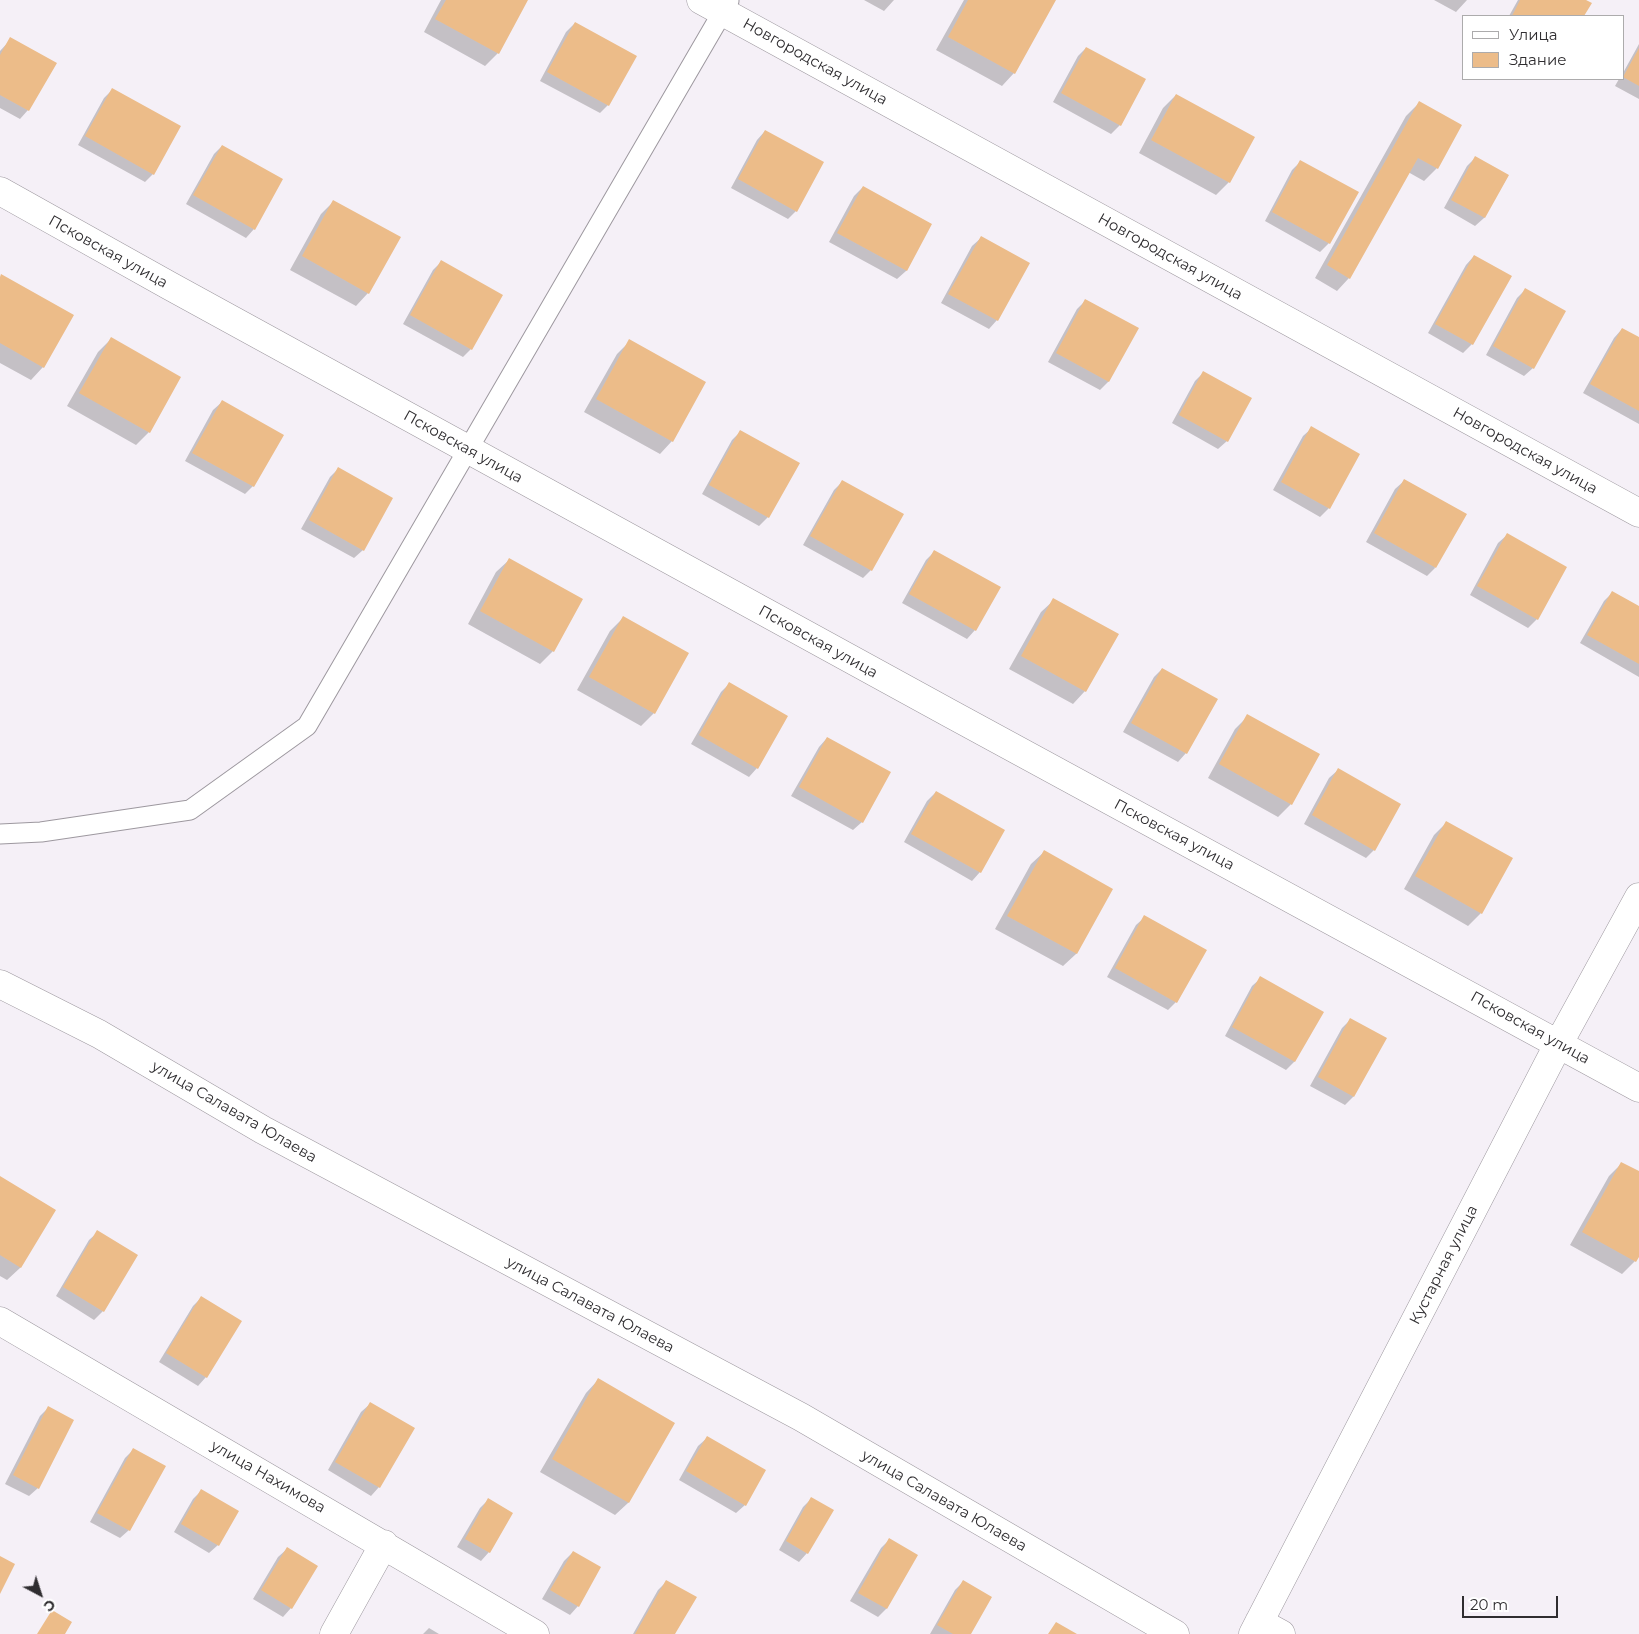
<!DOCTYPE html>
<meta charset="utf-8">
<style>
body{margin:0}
#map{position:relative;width:1639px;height:1634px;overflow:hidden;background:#f5f0f7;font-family:Montserrat,sans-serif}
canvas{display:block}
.legend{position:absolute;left:1462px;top:15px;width:162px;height:65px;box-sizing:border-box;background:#fff;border:1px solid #acabac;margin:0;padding:6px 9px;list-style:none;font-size:15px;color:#2f2d30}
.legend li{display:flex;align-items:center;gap:10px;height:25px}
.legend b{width:25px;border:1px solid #acabac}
.north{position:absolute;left:15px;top:1569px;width:50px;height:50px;-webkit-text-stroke:4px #fff;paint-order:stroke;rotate:140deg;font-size:14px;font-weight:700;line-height:20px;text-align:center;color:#2f2d30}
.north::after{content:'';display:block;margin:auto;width:18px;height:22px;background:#2f2d30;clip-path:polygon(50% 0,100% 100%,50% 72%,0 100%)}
.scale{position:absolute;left:1462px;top:1596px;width:96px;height:22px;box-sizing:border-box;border:2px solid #2f2d30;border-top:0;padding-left:6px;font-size:15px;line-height:18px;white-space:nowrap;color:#2f2d30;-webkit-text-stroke:4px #fff;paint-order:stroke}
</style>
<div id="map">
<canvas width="1639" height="1634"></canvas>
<ul class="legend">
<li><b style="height:6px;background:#fff"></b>Улица</li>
<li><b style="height:14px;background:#ecbc89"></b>Здание</li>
</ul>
<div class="north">С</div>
<div class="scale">20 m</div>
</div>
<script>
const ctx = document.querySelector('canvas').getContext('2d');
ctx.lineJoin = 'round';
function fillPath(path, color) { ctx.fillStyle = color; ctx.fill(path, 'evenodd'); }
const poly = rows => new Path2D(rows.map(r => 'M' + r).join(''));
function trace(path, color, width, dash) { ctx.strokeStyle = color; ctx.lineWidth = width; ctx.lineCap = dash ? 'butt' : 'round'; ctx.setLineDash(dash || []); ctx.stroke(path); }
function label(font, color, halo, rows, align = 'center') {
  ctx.font = font + ' Montserrat,sans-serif'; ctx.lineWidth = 5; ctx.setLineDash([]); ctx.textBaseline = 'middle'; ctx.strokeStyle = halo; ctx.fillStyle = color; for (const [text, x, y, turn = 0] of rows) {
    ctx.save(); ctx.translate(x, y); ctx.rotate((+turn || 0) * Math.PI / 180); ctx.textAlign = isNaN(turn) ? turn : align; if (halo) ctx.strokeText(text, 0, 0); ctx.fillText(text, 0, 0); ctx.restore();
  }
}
const shadow = poly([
 [441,0,526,0,498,53,485,66,424,32],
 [864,0,894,0,884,11],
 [964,0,1054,0,1014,73,1002,86,936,50],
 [1434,0,1467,0,1456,12],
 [1518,0,1583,0,1590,4,1583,16,1509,16],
 [575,23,608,105,600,113,540,81,566,32],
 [11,39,28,110,20,119,0,108,0,51],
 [1639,44,1639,99,1615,86,1619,79,1623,79,1623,73],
 [1086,48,1145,80,1120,125,1111,134,1053,102,1078,56],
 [113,89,153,174,145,182,78,145,104,98],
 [1176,95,1253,138,1229,182,1216,195,1139,153,1163,108],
 [1419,103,1437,168,1424,181,1408,172,1349,278,1337,291,1315,278,1406,116],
 [765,131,796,211,788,219,731,188,757,140],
 [222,146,254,229,246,238,186,204,214,154],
 [1475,158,1508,176,1484,218,1475,226,1444,208,1467,166],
 [1301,161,1329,243,1320,252,1265,221,1292,170],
 [863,187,931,224,906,271,897,279,829,242,854,196],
 [334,201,368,293,356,306,290,270,321,214],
 [981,238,997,320,989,329,941,303,972,246],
 [1474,256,1510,276,1472,344,1463,353,1428,333,1466,265],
 [441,262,471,349,463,357,403,324,433,270],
 [0,277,43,367,31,380,0,363],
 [1525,290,1533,368,1524,376,1486,355,1517,298],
 [1086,300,1137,329,1108,382,1100,390,1048,362,1077,309],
 [1622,329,1639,339,1639,424,1583,393,1614,338],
 [111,339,149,432,136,445,67,406,98,352],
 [630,341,672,441,660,454,584,412,617,354],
 [1203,373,1227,441,1218,449,1172,423,1195,381],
 [222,402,253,486,245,494,185,461,213,410],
 [1312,428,1329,508,1320,517,1273,490,1303,436],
 [741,431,798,464,768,517,759,526,702,494,732,440],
 [338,469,363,550,354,558,301,529,330,477],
 [1404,481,1435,568,1427,576,1366,542,1395,489],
 [842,482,871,570,863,578,803,545,834,490],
 [1507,535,1537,619,1528,628,1470,595,1498,543],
 [935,551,975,630,967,639,902,603,926,560],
 [509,560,553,651,540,664,468,624,496,572],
 [1612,593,1639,608,1639,677,1580,643,1604,601],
 [1054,600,1085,691,1073,704,1009,669,1041,612],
 [623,618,654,713,641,726,577,690,610,631],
 [1162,669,1186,753,1178,762,1123,732,1154,677],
 [729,684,757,768,749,777,691,744,721,692],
 [1248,716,1291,804,1278,817,1208,778,1235,729],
 [827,738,862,822,853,830,791,796,819,747],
 [1338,770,1374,850,1366,858,1304,824,1329,778],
 [936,792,980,872,972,881,904,842,927,801],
 [1447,822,1481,913,1468,926,1404,889,1434,835],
 [1044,852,1111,889,1076,954,1063,966,995,929,1031,864],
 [1145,917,1176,1002,1168,1010,1107,977,1136,925],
 [1261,978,1322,1012,1294,1062,1286,1070,1225,1036,1252,986],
 [1351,1019,1353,1097,1345,1105,1310,1086,1342,1028],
 [1622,1163,1639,1173,1639,1255,1635,1261,1622,1274,1570,1245,1609,1176],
 [0,1177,55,1210,20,1268,7,1280,0,1276],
 [98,1232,103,1311,94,1320,56,1296,89,1240],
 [201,1298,206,1377,198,1386,159,1362,193,1306],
 [598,1380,674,1423,628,1503,615,1515,540,1472,586,1393],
 [370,1404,379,1487,371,1496,328,1470,361,1412],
 [48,1408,38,1488,29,1496,5,1484,40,1416],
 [707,1438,745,1505,736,1513,679,1480,698,1446],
 [133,1450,129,1530,120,1538,90,1522,125,1458],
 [201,1491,218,1545,209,1553,174,1532,193,1499],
 [812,1498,807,1553,799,1562,779,1550,803,1507],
 [488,1500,489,1552,481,1561,457,1547,480,1508],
 [889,1540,916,1556,886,1609,878,1617,850,1601,881,1548],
 [287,1549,291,1608,283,1617,253,1599,278,1557],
 [573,1552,578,1606,570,1615,542,1599,564,1561],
 [667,1581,674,1634,633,1634,658,1590],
 [963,1582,969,1634,930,1634,955,1590],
 [429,1628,439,1634,423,1634]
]);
const building = poly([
 [446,0,528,0,499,54,435,19],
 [968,0,1056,0,1015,74,948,37],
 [1520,0,1586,0,1592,3,1584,16,1512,16],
 [575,22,637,56,609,106,547,72],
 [10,37,57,63,29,111,0,95,0,55],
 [1086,47,1146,79,1121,126,1061,93],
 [1639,48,1639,86,1623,77],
 [112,88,181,126,154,175,85,136],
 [1176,94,1255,137,1230,183,1151,140],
 [1419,101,1462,125,1438,169,1418,158,1350,279,1327,265],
 [765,130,824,162,797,212,738,179],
 [222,145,283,179,255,230,193,195],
 [1475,156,1509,175,1485,218,1451,200],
 [1300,160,1359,192,1330,244,1272,212],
 [863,186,932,224,907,271,837,233],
 [333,200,401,237,369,294,302,256],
 [981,236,1030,263,998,321,948,294],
 [1474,255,1512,276,1473,345,1435,324],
 [441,260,503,295,472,350,410,315],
 [1,274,74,315,44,368,0,343,0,277],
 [1525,288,1566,311,1534,369,1493,346],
 [1085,299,1139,328,1109,382,1056,353],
 [1622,328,1639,337,1639,411,1590,384],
 [111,337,181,377,150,433,79,393],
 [629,339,706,382,673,442,596,399],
 [1203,371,1252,398,1228,442,1179,415],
 [222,400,284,435,254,487,192,453],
 [1311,426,1360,454,1330,509,1281,482],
 [740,430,800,463,769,518,709,485],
 [338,467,393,498,364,551,309,520],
 [1404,479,1467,514,1436,568,1374,533],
 [842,480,904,514,872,571,810,536],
 [1507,533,1567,567,1538,620,1477,586],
 [934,550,1001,587,976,631,909,594],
 [509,558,583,599,554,652,480,611],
 [1612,591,1639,606,1639,664,1587,635],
 [1053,598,1119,634,1086,692,1021,656],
 [623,616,689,653,655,714,589,677],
 [1162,668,1218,699,1187,754,1131,723],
 [729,682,788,716,758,769,699,735],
 [1247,714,1320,754,1292,805,1219,764],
 [827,737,891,772,863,823,799,787],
 [1338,768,1401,804,1375,851,1312,815],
 [936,791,1005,830,981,873,911,834],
 [1446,821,1513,858,1482,914,1415,876],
 [1044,850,1113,889,1077,954,1007,916],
 [1144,915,1207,950,1177,1003,1115,968],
 [1260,976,1324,1012,1295,1062,1232,1027],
 [1350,1018,1387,1038,1354,1097,1318,1077],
 [1621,1162,1639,1171,1639,1257,1636,1262,1582,1232],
 [0,1176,56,1210,21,1268,0,1255],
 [97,1230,138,1255,104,1312,63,1287],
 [201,1296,242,1321,207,1378,166,1353],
 [598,1378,675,1423,629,1503,552,1459],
 [370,1402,415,1428,380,1488,335,1462],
 [48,1406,74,1420,39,1489,13,1475],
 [707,1436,766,1470,746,1506,686,1471],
 [133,1448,166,1466,130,1531,97,1513],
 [201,1489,239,1511,219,1546,181,1524],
 [811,1497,834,1510,808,1554,786,1541],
 [488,1498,513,1513,490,1553,465,1539],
 [889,1538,918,1555,887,1609,858,1593],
 [287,1547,318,1566,292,1609,261,1590],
 [573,1551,601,1567,579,1607,550,1590],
 [0,1556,15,1564,0,1594],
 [666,1580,697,1597,675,1634,635,1634],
 [963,1580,992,1597,971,1634,953,1634,937,1625],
 [52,1610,72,1622,65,1634,37,1634],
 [1056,1622,1077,1634,1048,1634]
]);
const lane = poly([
 [0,834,41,832,190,810,307,726,729,1]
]);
const street = poly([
 [701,0,1639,513],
 [0,191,170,286,951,714,1639,1088],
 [0,984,99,1034,263,1130,801,1417,1175,1634],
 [0,1321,535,1634],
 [1259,1622,1281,1634],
 [334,1634,384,1544],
 [1253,1634,1559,1043,1639,897]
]);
const streetNames = [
 ["Новгородская улица",815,62,29],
 ["Псковская улица",108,252,29],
 ["Новгородская улица",1170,257,29],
 ["Псковская улица",463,447,29],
 ["Новгородская улица",1525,451,29],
 ["Псковская улица",818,642,29],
 ["Псковская улица",1174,835,28],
 ["Псковская улица",1530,1028,29],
 ["улица Салавата Юлаева",234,1112,30],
 ["Кустарная улица",1444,1265,-63],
 ["улица Салавата Юлаева",590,1305,28],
 ["улица Нахимова",268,1477,30],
 ["улица Салавата Юлаева",944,1501,30]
];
fillPath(shadow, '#0003');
fillPath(building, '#ecbc89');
trace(lane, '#9d989f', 21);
trace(street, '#9d989f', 29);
trace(lane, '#fff', 19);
trace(street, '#fff', 28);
label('15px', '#2f2d30', '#fff', streetNames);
</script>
